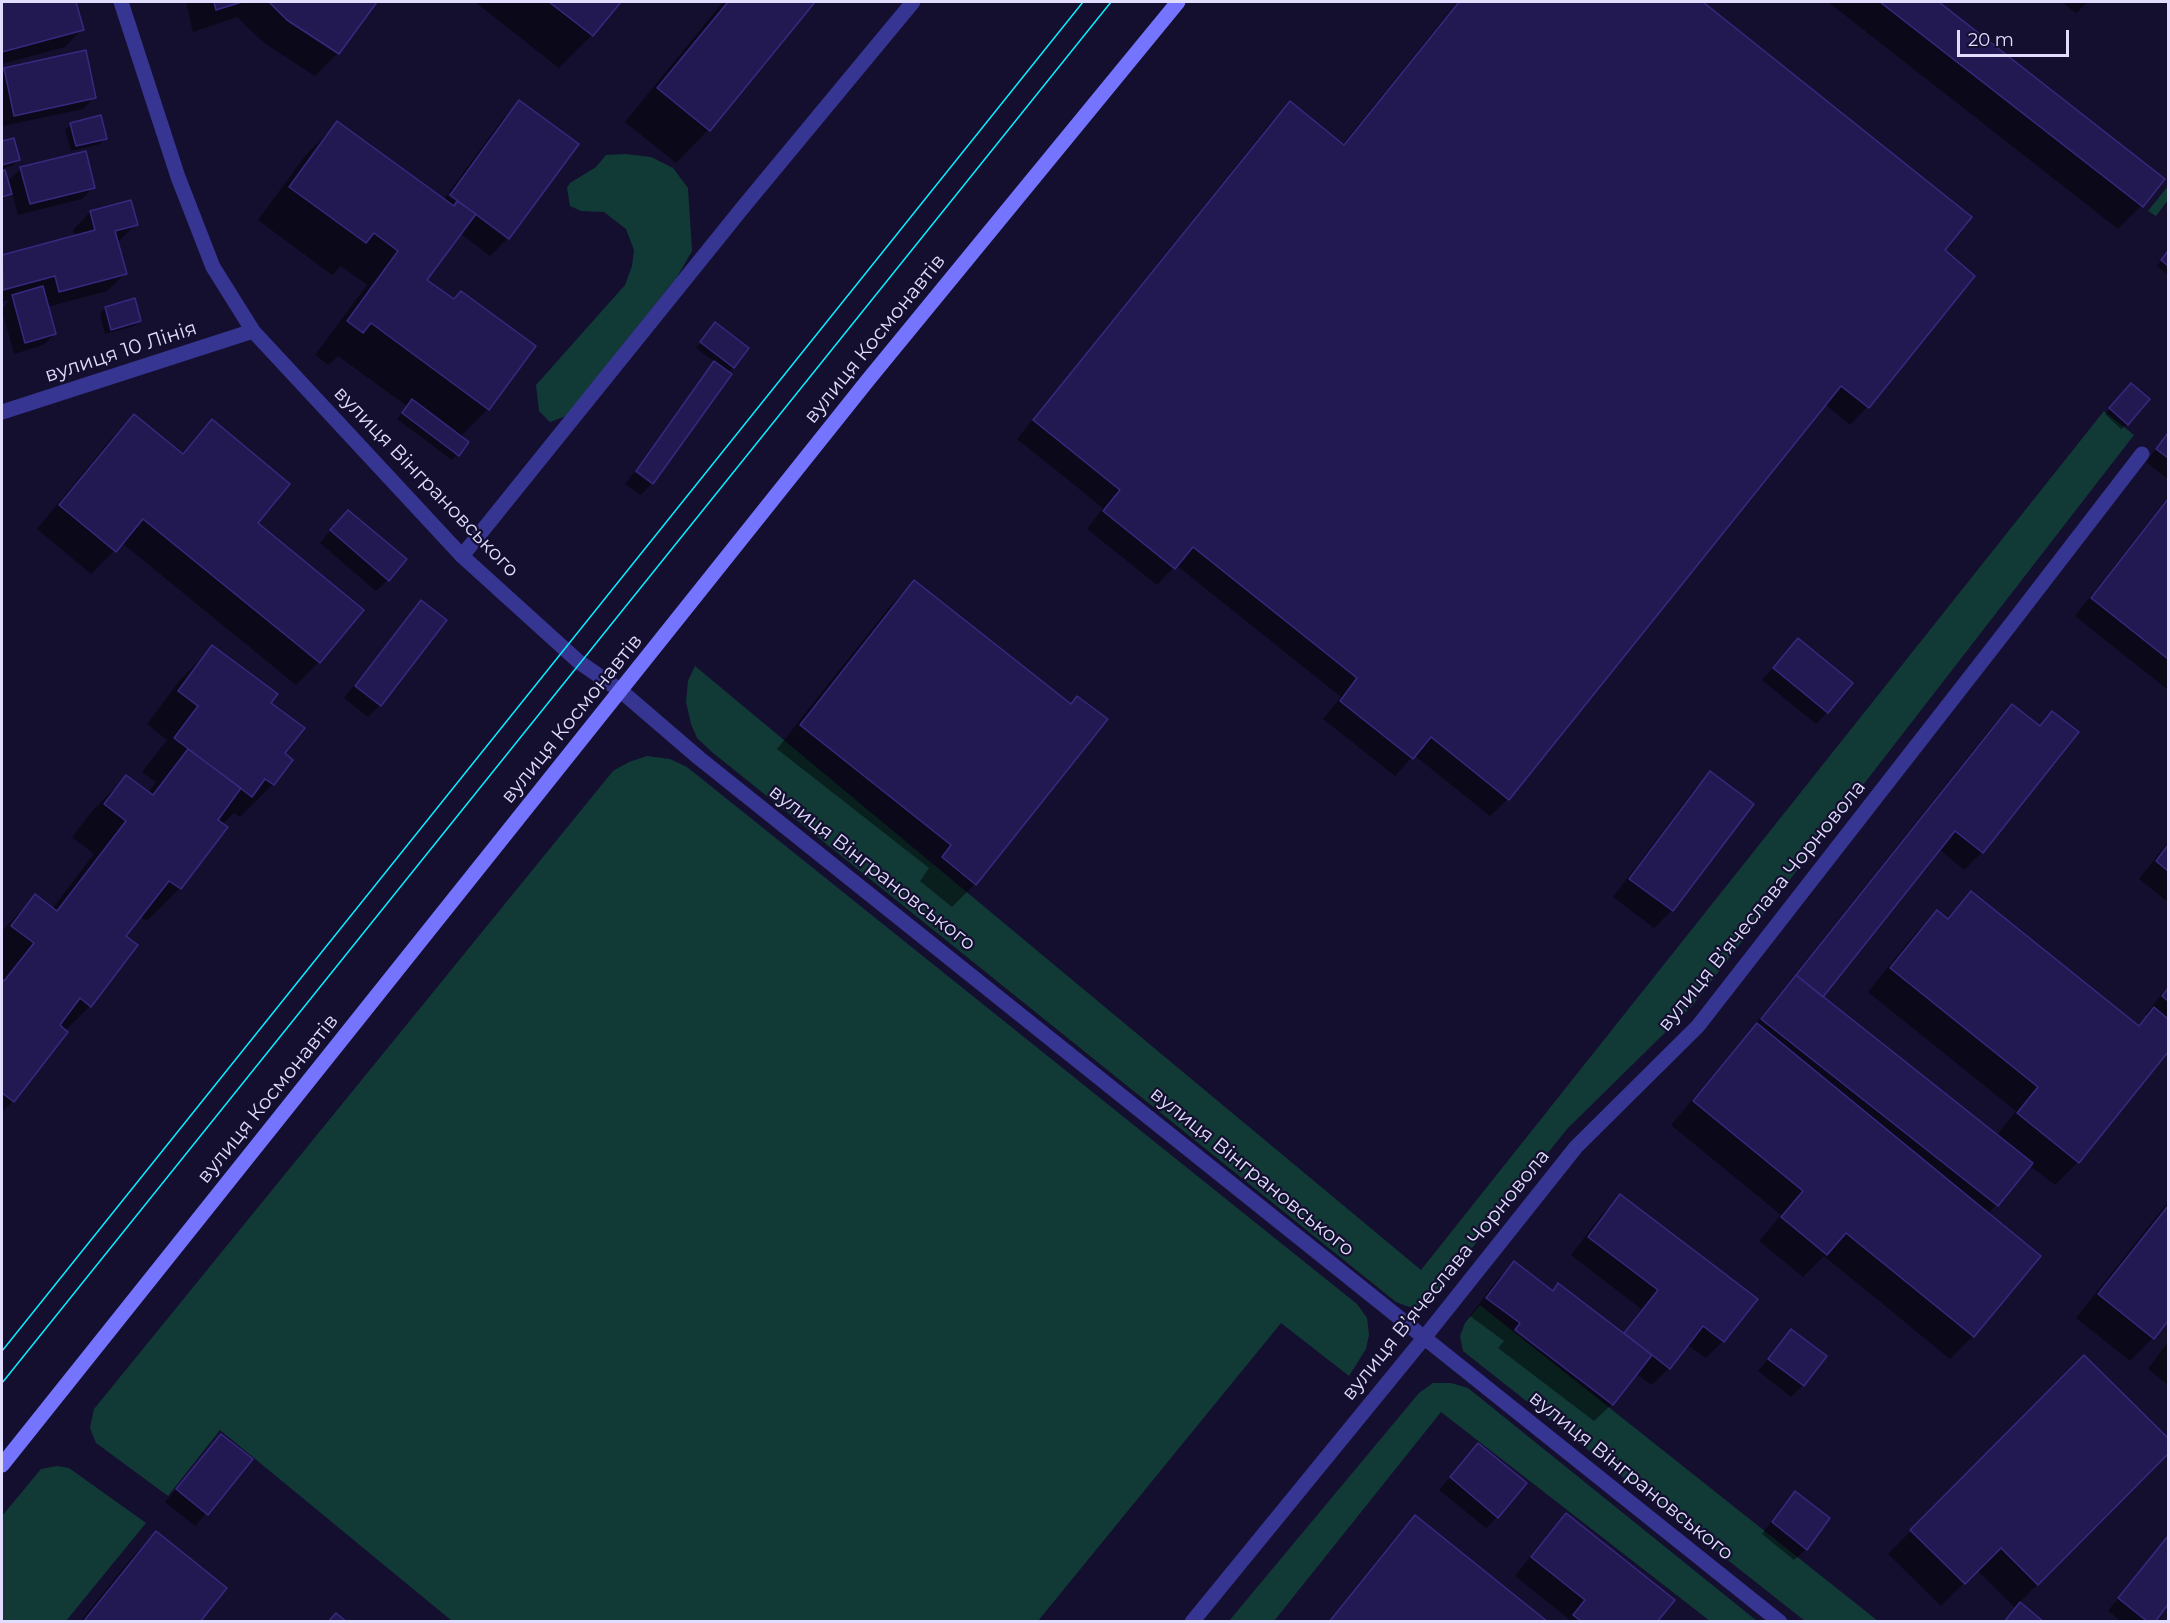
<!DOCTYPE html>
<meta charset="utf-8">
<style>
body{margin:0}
#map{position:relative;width:2170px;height:1623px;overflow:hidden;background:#140f2f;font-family:Montserrat,sans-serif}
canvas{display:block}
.frame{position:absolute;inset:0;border:3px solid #e0ddff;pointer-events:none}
.scale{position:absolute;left:1957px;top:30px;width:112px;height:27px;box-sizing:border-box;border:3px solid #e0ddff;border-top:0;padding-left:8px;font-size:18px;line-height:21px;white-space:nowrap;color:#e0ddff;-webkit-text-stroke:4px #140f2f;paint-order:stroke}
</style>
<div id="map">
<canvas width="2170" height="1623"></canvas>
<div class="frame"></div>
<div class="scale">20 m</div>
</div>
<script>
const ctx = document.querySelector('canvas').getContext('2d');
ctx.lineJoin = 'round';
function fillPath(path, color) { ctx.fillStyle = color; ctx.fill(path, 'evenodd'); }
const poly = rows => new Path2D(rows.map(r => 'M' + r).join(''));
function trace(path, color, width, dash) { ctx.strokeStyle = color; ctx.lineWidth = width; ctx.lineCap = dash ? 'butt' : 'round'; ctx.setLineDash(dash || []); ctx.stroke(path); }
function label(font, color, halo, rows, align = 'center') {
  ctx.font = font + ' Montserrat,sans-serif'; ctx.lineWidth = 4.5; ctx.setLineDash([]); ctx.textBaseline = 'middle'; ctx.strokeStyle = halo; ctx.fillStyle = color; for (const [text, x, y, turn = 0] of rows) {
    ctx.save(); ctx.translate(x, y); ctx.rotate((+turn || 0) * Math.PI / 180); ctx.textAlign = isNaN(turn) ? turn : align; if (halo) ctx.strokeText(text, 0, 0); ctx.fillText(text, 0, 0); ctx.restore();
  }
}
const green = poly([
 [626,154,651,157,673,168,688,188,692,251,677,277,566,416,550,422,539,411,536,385,625,285,632,266,634,250,626,229,604,212,581,211,570,206,567,188,570,183,596,167,606,155],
 [2168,186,2168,200,2156,216,2148,211],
 [2104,411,2134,435,1692,1006,1567,1129,1432,1298,1418,1306,1409,1307,1396,1302,712,752,697,738,691,724,686,702,688,681,695,666,1421,1270],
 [647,756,670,759,687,767,1357,1304,1367,1318,1369,1335,1366,1349,1349,1376,1281,1323,1038,1621,452,1621,220,1430,168,1496,96,1443,90,1428,94,1409,613,771,629,762],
 [1480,1305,1878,1621,1805,1621,1463,1351,1460,1336,1465,1323],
 [1433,1383,1451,1383,1468,1388,1757,1621,1710,1621,1441,1412,1274,1621,1229,1621,1419,1393],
 [57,1466,69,1468,146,1523,66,1621,2,1621,2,1516,41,1469]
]);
const shadow = poly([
 [2,2,75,2,82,29,65,47,2,64],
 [186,2,376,2,338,53,315,76,264,43,237,17,193,32],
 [475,2,619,2,592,35,559,68],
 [723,2,813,2,708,130,676,163,625,122],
 [1457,2,1700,2,1970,217,1942,251,1973,276,1867,407,1850,425,1825,404,1508,799,1490,816,1414,755,1395,776,1323,719,1341,697,1176,565,1157,585,1087,529,1103,508,1017,439,1272,121,1290,103,1342,145],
 [1828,2,1936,2,2163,179,2141,206,2118,229],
 [2062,2,2088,2,2076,13],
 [5,70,94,97,83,109,3,126,2,73],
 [519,102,509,237,449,192,502,120],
 [337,123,443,200,447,195,507,239,490,256,460,233,425,280,488,409,460,437,467,442,452,460,397,419,407,406,338,356,329,365,315,355,367,285,341,266,332,275,258,220,305,156],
 [71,125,105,138,100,144,71,151,65,130],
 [13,139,18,160,13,165,2,169,2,143],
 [21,169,93,187,82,199,18,215,9,180],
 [4,172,10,193,2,200,2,173],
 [90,212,136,224,117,243,125,274,107,291,47,307,55,334,43,345,14,354,2,310,9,300,2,302,2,257,75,237,73,230],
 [2168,251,2168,275,2157,266],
 [105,308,139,321,134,326,105,334,100,314],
 [710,329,733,367,653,481,636,469,703,375,715,362,696,348],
 [2126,390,2127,424,2121,429,2105,414],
 [134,416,181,454,212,421,255,523,319,662,296,685,122,543,91,574,37,529,111,439],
 [2168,432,2168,479,2146,462],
 [634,472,651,484,641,495,625,484],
 [2168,497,2168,690,2075,616],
 [337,523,388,580,376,591,320,543],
 [914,582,975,884,952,907,920,881,929,868,777,749,891,605],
 [422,602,380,705,368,717,344,698,410,614],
 [1798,640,1827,712,1816,724,1762,680],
 [213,647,269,703,283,754,291,760,273,784,240,817,234,813,222,825,226,827,180,888,147,921,140,916,124,936,90,1006,65,1031,13,1101,2,1112,2,931,35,896,52,909,94,854,72,837,93,810,126,777,148,793,156,782,142,772,167,740,147,724,180,680],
 [2012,706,2038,727,2052,713,2077,732,1982,852,1964,870,1939,849,1821,998,1996,1136,2016,1111,1868,992,1914,935,1937,912,1946,919,1971,893,2137,1026,2147,1016,2146,1014,2168,986,2168,1049,2078,1162,2055,1185,2029,1165,1988,1214,1973,1336,1950,1359,1824,1256,1803,1277,1759,1241,1781,1215,1671,1125,1745,1037,1994,724],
 [1710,773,1752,804,1672,910,1654,928,1613,897,1693,791],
 [2168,842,2168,902,2139,879],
 [1621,1196,1723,1341,1706,1358,1687,1345,1669,1368,1652,1385,1635,1373,1612,1404,1594,1421,1498,1348,1504,1341,1470,1316,1497,1280,1514,1263,1551,1292,1558,1285,1622,1334,1641,1309,1571,1255,1603,1213],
 [2168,1202,2168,1318,2153,1338,2130,1361,2076,1318],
 [1791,1331,1825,1356,1803,1385,1791,1397,1758,1371],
 [2168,1342,2168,1385,2148,1369],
 [2084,1357,2168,1441,2168,1452,2019,1603,2042,1622,2003,1622,2016,1609,1977,1570,1941,1606,1888,1554],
 [221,1436,251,1460,195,1526,165,1502],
 [1478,1445,1497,1517,1486,1528,1439,1490],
 [1795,1493,1806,1549,1794,1560,1762,1534,1783,1505],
 [1566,1515,1655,1622,1566,1622,1569,1619,1515,1576,1549,1533],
 [1415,1517,1545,1622,1328,1622,1397,1535],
 [156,1533,198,1622,80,1622,133,1556],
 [2168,1537,2168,1602,2153,1622,2122,1622,2108,1611]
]);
const building = poly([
 [2,2,76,2,84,30,2,52,2,2],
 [214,2,242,2,216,10,214,2],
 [269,2,377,2,339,54,287,20,269,2],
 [549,2,621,2,593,36,549,2],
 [728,2,815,2,710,131,657,88,728,2],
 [1459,2,1703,2,1972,217,1945,250,1975,276,1869,408,1841,386,1509,800,1431,737,1413,759,1340,701,1357,678,1193,547,1175,569,1103,511,1120,490,1033,420,1290,101,1344,145,1459,2],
 [1880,2,1939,2,2165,179,2143,207,1880,2],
 [86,50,96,98,14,116,4,68,86,50],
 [519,100,579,144,509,239,450,195,519,100],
 [101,115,107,139,76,146,70,123,101,115],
 [337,121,454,206,457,201,476,214,427,280,454,299,461,291,536,346,489,410,371,323,363,333,347,321,398,251,374,233,366,243,289,187,337,121],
 [14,138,20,160,2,165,2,141,14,138],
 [86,151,95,188,30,204,20,167,86,151],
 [5,170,12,194,2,197,2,171,5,170],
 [131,200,138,225,115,231,127,274,59,292,55,276,3,290,2,255,95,230,90,211,131,200],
 [2168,251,2168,266,2161,260,2168,251],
 [43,286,56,334,25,343,12,295,43,286],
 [135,298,141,321,111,330,105,307,135,298],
 [715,322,749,348,734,368,700,342,715,322],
 [714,361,732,374,653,484,636,471,714,361],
 [2131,383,2150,399,2128,425,2109,408,2131,383],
 [412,399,469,442,459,456,402,413,412,399],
 [134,414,183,454,212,419,290,484,258,523,364,610,320,663,143,519,116,552,59,505,134,414],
 [2168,433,2168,458,2156,449,2168,433],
 [2168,499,2168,659,2091,598,2168,499],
 [348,510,407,559,389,581,330,530,348,510],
 [914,580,1071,704,1077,696,1108,719,976,885,942,857,951,845,800,725,914,580],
 [421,600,447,620,381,706,355,686,421,600],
 [1798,638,1853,683,1828,713,1773,668,1798,638],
 [212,645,278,694,271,703,305,728,285,753,293,760,274,785,265,779,252,797,174,738,198,706,178,691,212,645],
 [2012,704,2040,726,2052,711,2079,732,1983,853,1955,831,1823,997,1796,975,2012,704],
 [188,749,241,788,218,820,228,827,181,889,169,881,126,936,138,945,91,1007,80,998,60,1025,68,1032,14,1102,2,1093,2,979,4,981,34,943,11,926,35,894,57,911,126,821,104,804,126,775,153,795,188,749],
 [1710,771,1754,804,1673,911,1629,879,1710,771],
 [2168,845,2168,871,2156,861,2168,845],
 [1971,891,2139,1026,2154,1007,2168,1019,2168,1052,2079,1163,2017,1113,2038,1087,1890,968,1937,910,1948,919,1971,891],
 [1796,975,2033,1163,1998,1206,1761,1019,1796,975],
 [2168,988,2168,1001,2162,996,2168,988],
 [1757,1023,2041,1256,1974,1337,1846,1233,1827,1255,1781,1217,1803,1191,1693,1101,1757,1023],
 [1620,1194,1758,1299,1724,1342,1703,1326,1670,1369,1624,1333,1658,1290,1588,1237,1620,1194],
 [2168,1206,2168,1321,2154,1339,2098,1294,2168,1206],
 [1514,1261,1553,1291,1558,1283,1652,1355,1613,1405,1515,1330,1520,1323,1486,1298,1514,1261],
 [1791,1329,1827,1356,1804,1386,1768,1359,1791,1329],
 [2084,1355,2168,1438,2168,1454,2038,1585,2001,1548,1965,1584,1910,1530,2084,1355],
 [221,1434,253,1459,208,1515,176,1489,221,1434],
 [1478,1443,1527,1483,1498,1518,1450,1477,1478,1443],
 [1795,1491,1830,1518,1807,1550,1772,1522,1795,1491],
 [1566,1513,1675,1600,1657,1622,1582,1622,1573,1615,1585,1600,1531,1557,1566,1513],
 [1415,1515,1548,1622,1329,1622,1415,1515],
 [156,1531,227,1588,200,1622,83,1622,156,1531],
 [2168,1536,2168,1604,2155,1622,2148,1622,2118,1598,2168,1536],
 [2020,1602,2044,1622,2004,1622,2020,1602],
 [336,1613,347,1622,328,1622,336,1613]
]);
const service = poly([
 [462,556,744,206,913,2]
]);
const minor = poly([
 [121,2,178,177,213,267,253,331,462,556,579,662,621,691,699,758,1780,1622],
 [2,412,253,331],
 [1192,1622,1424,1338,1576,1147,1698,1026,2008,628,2142,454]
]);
const secondary = poly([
 [2,1465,868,380,1178,2]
]);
const tram = poly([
 [2,1351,1083,2],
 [2,1383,1111,2]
]);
const streetNames = [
 ["вулиця Космонавтів",875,339,-51],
 ["вулиця 10 Лінія",121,352,-18],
 ["вулиця Вінграновського",426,482,46],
 ["вулиця Космонавтів",572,719,-51],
 ["вулиця Вінграновського",872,868,38],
 ["вулиця Вʼячеслава Чорновола",1762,906,-51],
 ["вулиця Космонавтів",268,1099,-51],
 ["вулиця Вінграновського",1252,1172,39],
 ["вулиця Вʼячеслава Чорновола",1446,1275,-51],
 ["вулиця Вінграновського",1631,1476,39]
];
fillPath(green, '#113a37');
fillPath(shadow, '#0007');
fillPath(building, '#231952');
trace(building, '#372980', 1.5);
trace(service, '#363592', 15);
trace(minor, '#363592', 15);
trace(secondary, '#7474ff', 15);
trace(tram, '#09edff', 1.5);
label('20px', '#e0ddff', '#140f2f', streetNames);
</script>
